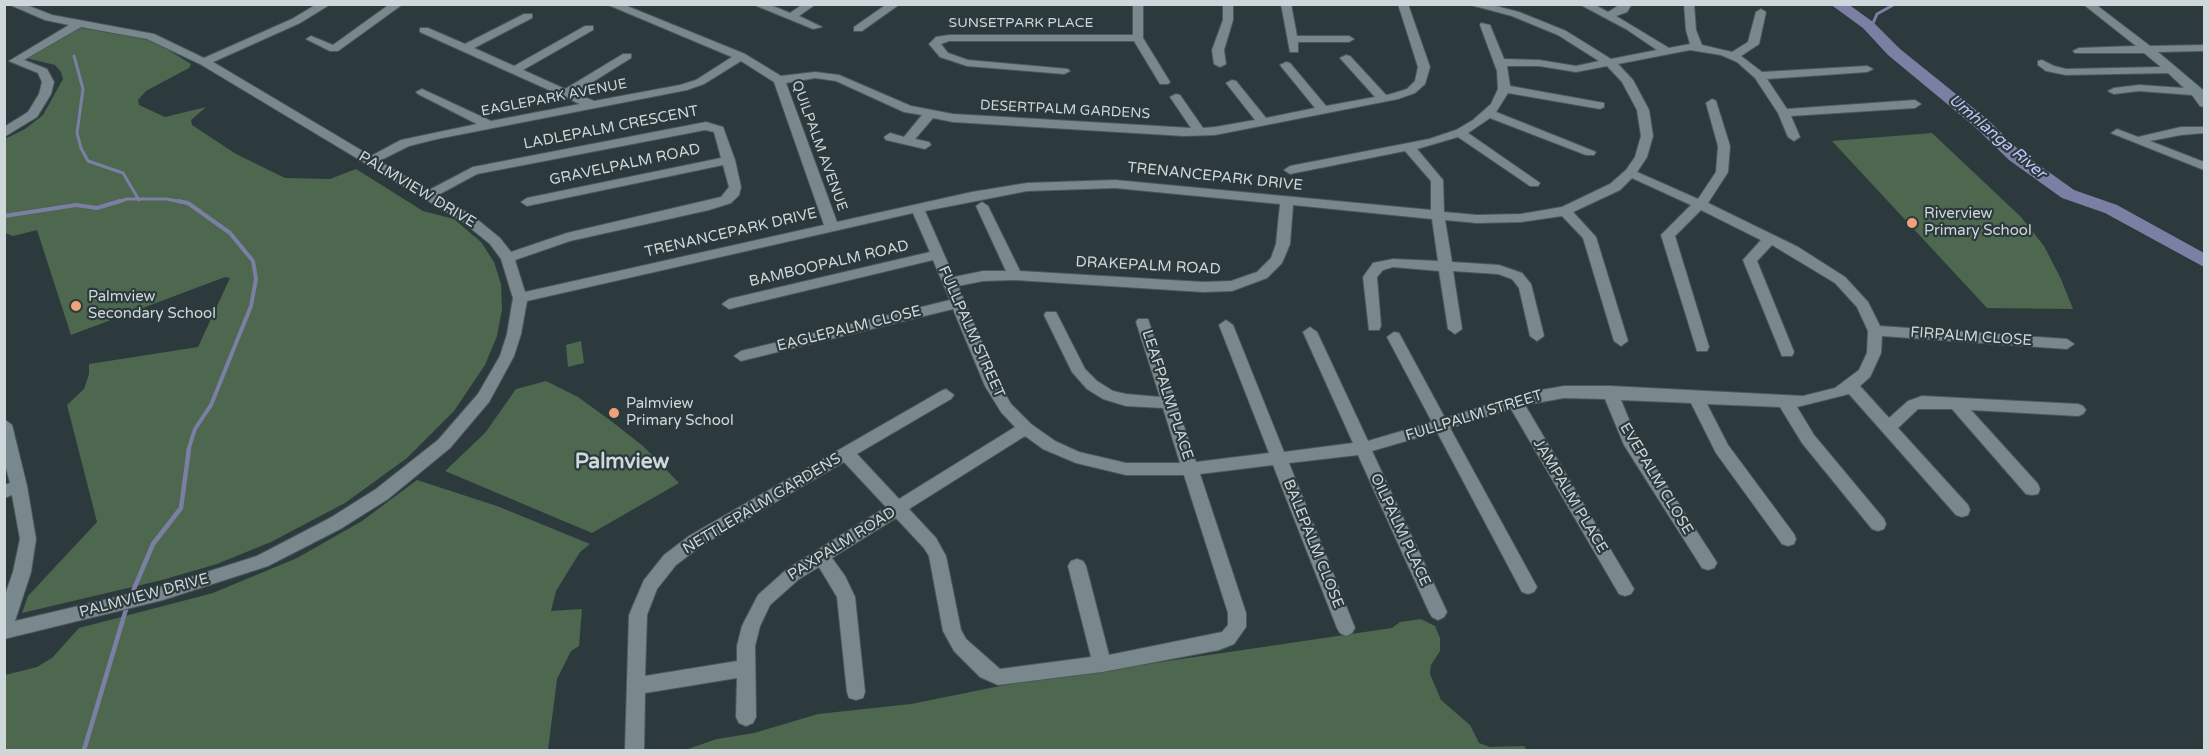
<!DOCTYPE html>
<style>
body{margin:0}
#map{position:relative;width:2209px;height:755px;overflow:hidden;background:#2c3a3d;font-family:"Varela Round",sans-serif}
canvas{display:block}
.frame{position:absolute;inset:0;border:6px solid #ced7d9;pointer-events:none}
</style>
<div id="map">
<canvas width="2209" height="755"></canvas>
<div class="frame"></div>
</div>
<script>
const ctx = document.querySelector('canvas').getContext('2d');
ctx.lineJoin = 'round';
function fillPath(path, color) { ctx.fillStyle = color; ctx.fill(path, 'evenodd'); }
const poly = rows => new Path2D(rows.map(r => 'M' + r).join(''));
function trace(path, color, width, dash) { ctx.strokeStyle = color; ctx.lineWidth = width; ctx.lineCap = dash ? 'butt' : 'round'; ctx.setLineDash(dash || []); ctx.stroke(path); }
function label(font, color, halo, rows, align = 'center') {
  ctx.font = font + ' "Varela Round",sans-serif'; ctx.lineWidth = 4.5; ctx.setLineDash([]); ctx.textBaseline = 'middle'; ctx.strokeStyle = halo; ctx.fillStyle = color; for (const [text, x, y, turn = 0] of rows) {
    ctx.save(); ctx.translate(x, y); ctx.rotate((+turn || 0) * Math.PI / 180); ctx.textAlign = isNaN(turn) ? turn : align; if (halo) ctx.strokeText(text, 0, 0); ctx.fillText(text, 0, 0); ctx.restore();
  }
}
const green = poly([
 [76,27,140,38,157,43,191,64,189,68,146,91,138,100,139,105,165,117,206,107,191,120,192,125,236,154,285,178,330,179,356,169,423,211,454,219,481,242,494,262,501,284,502,309,497,336,485,365,454,411,407,458,345,503,271,542,217,564,162,580,22,613,28,596,97,522,67,405,84,389,89,374,89,364,198,347,230,278,225,277,71,335,37,230,13,236,5,233,5,139,25,129,43,115,63,79,61,72,55,65,26,58],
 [1932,133,2021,217,2044,246,2061,279,2073,309,1987,308,1832,141],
 [581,341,584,363,568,367,566,345],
 [546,381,578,397,611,421,643,446,679,483,592,533,445,471,485,433,516,389],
 [417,480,497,506,590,544,580,552,556,591,551,611,582,609,579,646,571,651,557,679,548,750,5,750,5,675,37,667,52,658,79,628,213,593,297,558,362,521],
 [1421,619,1435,626,1440,638,1440,651,1431,665,1430,674,1441,700,1470,725,1479,743,1490,747,1524,746,1527,750,685,750,717,739,754,733,818,714,911,704,1005,685,1392,628,1400,622]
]);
const streamFar2 = poly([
 [1871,28,1877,14,1895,4],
 [74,56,83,89,77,133,81,148,88,161,123,173,139,200],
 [115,203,127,199,167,199,186,203]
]);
const streamFar1 = poly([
 [178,201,188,203,230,233,253,261,256,279,251,306,211,405,195,429,188,451],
 [4,216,76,205,97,208,120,201]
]);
const stream = poly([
 [131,596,153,544,181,508,189,449],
 [84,750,127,606]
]);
const river = poly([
 [1830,4,1848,4,1873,22,1900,49,1987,119,2021,152,2074,190,2117,205,2204,253,2204,267,2105,213,2062,198,2009,160,1975,127,1888,55,1863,28,1830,4]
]);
const minor = poly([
 [8,4,24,4,52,15,154,34,204,58,292,19,317,4,331,4,300,23,213,62,371,156,401,140,477,124,418,94,416,92,422,89,491,121,580,104,420,32,420,28,428,28,465,44,524,14,532,14,532,18,474,48,514,66,585,26,593,26,593,30,523,70,565,89,623,54,631,54,631,58,575,93,594,101,680,85,696,80,732,57,606,4,622,4,745,54,781,76,815,72,839,75,911,106,953,114,1191,128,1170,97,1176,94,1180,95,1203,128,1215,127,1255,120,1226,83,1232,80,1236,81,1266,118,1315,108,1280,65,1286,62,1290,63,1326,106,1375,97,1340,58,1346,55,1350,56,1386,95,1391,94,1407,89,1415,81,1418,67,1398,4,1408,4,1430,67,1425,84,1415,93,1398,99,1215,135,1184,136,953,122,933,118,915,139,929,142,931,145,925,149,886,140,884,137,890,133,904,137,922,115,904,112,836,81,815,78,786,83,837,222,972,192,1027,183,1115,180,1431,210,1431,181,1405,151,1290,174,1284,170,1290,166,1429,139,1456,130,1473,120,1491,104,1498,89,1497,71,1480,25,1481,23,1490,25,1504,59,1539,60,1576,66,1599,61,1558,35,1512,16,1467,4,1488,4,1519,12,1566,31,1611,59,1657,50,1626,29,1579,4,1593,4,1608,12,1621,4,1632,4,1627,12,1616,16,1669,48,1690,44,1686,30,1684,4,1694,4,1696,30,1702,45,1732,52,1748,42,1756,12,1761,9,1766,12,1759,44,1741,56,1762,72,1867,66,1873,69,1867,72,1767,79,1787,109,1915,100,1921,104,1915,108,1791,116,1800,137,1794,141,1788,137,1778,113,1755,78,1737,62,1721,55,1690,50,1618,64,1633,80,1649,110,1653,136,1647,157,1637,172,1698,199,1716,172,1718,146,1706,103,1712,99,1716,101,1730,146,1728,172,1708,203,1798,247,1845,277,1868,302,1880,326,2067,339,2074,344,2067,349,1882,336,1881,353,1870,377,1860,386,1889,418,1908,401,1922,396,2078,404,2083,406,2086,410,2083,414,2078,416,1971,410,2038,484,2040,489,2038,494,2032,495,2026,494,1952,409,1918,409,1898,428,1968,505,1970,510,1968,515,1962,517,1956,515,1849,394,1797,407,1814,435,1884,519,1886,524,1884,529,1878,531,1872,529,1802,443,1780,407,1707,404,1728,445,1794,534,1796,539,1794,544,1788,546,1782,544,1716,453,1691,403,1621,400,1637,439,1714,558,1717,563,1714,568,1708,570,1702,568,1624,445,1605,399,1564,398,1525,405,1631,584,1634,589,1631,594,1625,596,1619,594,1511,409,1450,428,1537,587,1534,592,1528,594,1522,592,1437,432,1372,451,1447,612,1444,617,1438,620,1432,617,1429,612,1358,455,1289,463,1355,628,1352,633,1346,636,1340,633,1337,628,1273,465,1200,474,1246,613,1246,627,1234,644,1219,650,1102,672,998,685,980,677,954,651,943,631,929,556,924,548,896,518,832,558,845,576,855,597,865,692,863,698,856,700,849,698,847,692,837,597,819,567,799,579,770,605,760,626,755,646,756,717,753,723,746,726,739,723,736,717,737,678,645,693,644,750,625,750,629,615,644,580,664,555,689,536,941,391,946,389,954,395,951,399,857,454,899,499,1015,427,1001,412,985,386,953,309,741,361,734,356,741,351,950,300,933,260,729,309,722,304,729,299,930,252,913,213,527,301,521,334,514,356,489,402,450,448,388,499,342,528,268,566,163,600,4,639,4,598,13,572,20,539,12,495,4,498,4,485,10,483,4,460,4,419,12,425,27,486,36,539,31,572,15,621,163,586,257,556,330,518,376,489,438,440,478,394,500,356,507,334,513,298,501,259,490,244,463,222,200,64,147,39,81,27,24,60,47,69,54,82,51,94,37,117,4,137,4,127,28,112,39,94,42,82,38,73,9,61,69,25,45,20,8,4],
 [741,61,774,82,824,225,525,292,515,260,570,241,709,210,731,203,739,195,741,187,735,160,723,127,706,122,473,167,429,190,379,161,409,146,437,139,687,90,704,84,741,61],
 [1507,66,1539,66,1576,72,1607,66,1622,82,1637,110,1641,136,1635,157,1626,170,1610,184,1562,207,1521,214,1477,215,1444,212,1443,180,1417,149,1458,137,1530,186,1538,186,1540,183,1468,133,1490,118,1586,155,1594,155,1596,152,1496,112,1508,93,1600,109,1604,107,1604,103,1510,86,1507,66],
 [705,130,714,132,721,158,527,198,521,202,527,206,723,165,729,187,721,197,567,233,511,252,500,238,473,216,438,195,477,174,705,130],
 [1632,178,1691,205,1661,235,1697,351,1707,351,1709,347,1675,236,1701,210,1761,240,1743,260,1782,356,1792,356,1794,352,1757,261,1772,245,1835,283,1857,307,1868,331,1867,353,1859,370,1835,388,1803,396,1610,386,1564,386,1530,392,1445,418,1399,333,1394,332,1387,337,1432,422,1368,441,1317,332,1310,327,1303,332,1353,443,1284,452,1233,325,1226,320,1219,325,1269,453,1196,462,1148,319,1138,319,1136,322,1160,397,1126,394,1113,391,1097,381,1085,369,1056,312,1046,312,1044,315,1072,372,1087,389,1103,399,1126,406,1163,408,1180,463,1126,463,1079,452,1055,441,1031,424,1011,404,1000,385,958,286,983,281,1015,280,1203,292,1232,291,1267,278,1282,263,1290,244,1293,205,1432,219,1438,261,1393,259,1373,263,1363,277,1369,330,1379,330,1381,326,1377,277,1383,270,1393,267,1439,271,1448,329,1455,334,1462,329,1453,271,1498,274,1512,279,1519,288,1530,336,1537,341,1544,336,1531,284,1522,273,1499,265,1452,262,1445,220,1477,223,1521,222,1562,216,1583,238,1614,341,1621,346,1628,341,1596,237,1573,212,1620,190,1632,178],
 [1115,188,1280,204,1276,244,1271,258,1257,272,1231,281,1203,282,1020,271,988,206,982,202,976,206,1006,271,983,271,954,277,925,211,1027,191,1115,188],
 [1025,436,1043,449,1076,463,1126,475,1184,475,1228,613,1228,625,1222,632,1109,655,1086,566,1083,561,1077,559,1071,561,1068,566,1091,657,1000,669,966,639,961,630,946,556,936,538,909,509,1025,436],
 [844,462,886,507,787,569,758,595,742,626,737,646,737,661,645,676,647,615,657,589,676,565,701,546,844,462],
 [390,4,403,4,338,51,330,51,306,39,311,36,333,45,390,4],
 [752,4,768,4,790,13,803,4,816,4,799,16,822,27,813,29,752,4],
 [887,4,900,4,862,31,854,31,854,27,887,4],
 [1133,4,1143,4,1143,38,1170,82,1168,84,1160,84,1134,41,949,41,941,44,948,53,968,60,1068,69,1070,71,1064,74,967,66,940,57,929,44,936,37,949,35,1133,35,1133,4],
 [1223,4,1233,4,1233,20,1224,50,1226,64,1220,67,1214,64,1212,50,1223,20,1223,4],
 [1281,4,1291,4,1297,36,1349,36,1354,39,1349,42,1298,42,1298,52,1290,52,1281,4],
 [2083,4,2095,4,2150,46,2204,45,2204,51,2158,52,2203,90,2204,107,2200,106,2192,95,2139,91,2114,94,2108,91,2114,88,2139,85,2184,88,2168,73,2066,75,2046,71,2038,65,2038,61,2042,60,2054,66,2066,69,2161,67,2144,53,2075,53,2073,51,2079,48,2136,46,2083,4],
 [2181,127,2204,127,2204,133,2181,135,2150,141,2204,162,2204,170,2111,133,2117,129,2138,137,2181,127]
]);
const markers = [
 [1912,223,6,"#f0a27a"],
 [76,306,6,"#f0a27a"],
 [614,413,6,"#f0a27a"]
];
const farStreetnames = [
 ["SUNSETPARK PLACE",1021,23],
 ["EAGLEPARK AVENUE",554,98,-11],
 ["DESERTPALM GARDENS",1065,110,3],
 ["QUILPALM AVENUE",819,146,70]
];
const streetNames = [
 ["LADLEPALM CRESCENT",611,128,-11],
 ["GRAVELPALM ROAD",625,165,-12],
 ["TRENANCEPARK DRIVE",1215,177,6],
 ["PALMVIEW DRIVE",417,190,31],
 ["TRENANCEPARK DRIVE",731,233,-13],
 ["BAMBOOPALM ROAD",829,264,-13],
 ["DRAKEPALM ROAD",1148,266,3],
 ["EAGLEPALM CLOSE",849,329,-14],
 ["FULLPALM STREET",971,332,66],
 ["FIRPALM CLOSE",1971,337,4],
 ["LEAFPALM PLACE",1167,395,72],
 ["FULLPALM STREET",1474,416,-17],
 ["EVEPALM CLOSE",1656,479,59],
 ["JAMPALM PLACE",1570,496,59],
 ["NETTLEPALM GARDENS",762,504,-31],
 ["OILPALM PLACE",1400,530,65],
 ["PAXPALM ROAD",842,544,-32],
 ["BALEPALM CLOSE",1313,544,68],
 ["PALMVIEW DRIVE",144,596,-15]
];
const poiNames = [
 ["Riverview",1924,214],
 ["Primary School",1924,231],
 ["Palmview",88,297],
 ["Secondary School",88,314],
 ["Palmview",626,404],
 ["Primary School",626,421]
];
const waterNames = [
 ["Umhlanga River",1997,137,40]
];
const districtNames = [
 ["Palmview",622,462]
];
fillPath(green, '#4d684f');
trace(streamFar2, '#7b7fa4', 3);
trace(streamFar1, '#7b7fa4', 4);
trace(stream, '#7b7fa4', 4.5);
fillPath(river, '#7b7fa4');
trace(minor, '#4c585a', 2);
fillPath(minor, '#79888c');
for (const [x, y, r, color] of markers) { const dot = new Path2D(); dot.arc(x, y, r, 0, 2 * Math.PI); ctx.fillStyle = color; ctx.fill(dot); trace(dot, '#2c3a3d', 2); }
label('14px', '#ced7d9', '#2c3a3d', farStreetnames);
label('15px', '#ced7d9', '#2c3a3d', streetNames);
label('15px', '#ced7d9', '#2c3a3d', poiNames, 'left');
label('italic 16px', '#c1c7f8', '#2c3a3d', waterNames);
label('bold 21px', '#ced7d9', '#2c3a3d', districtNames);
</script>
